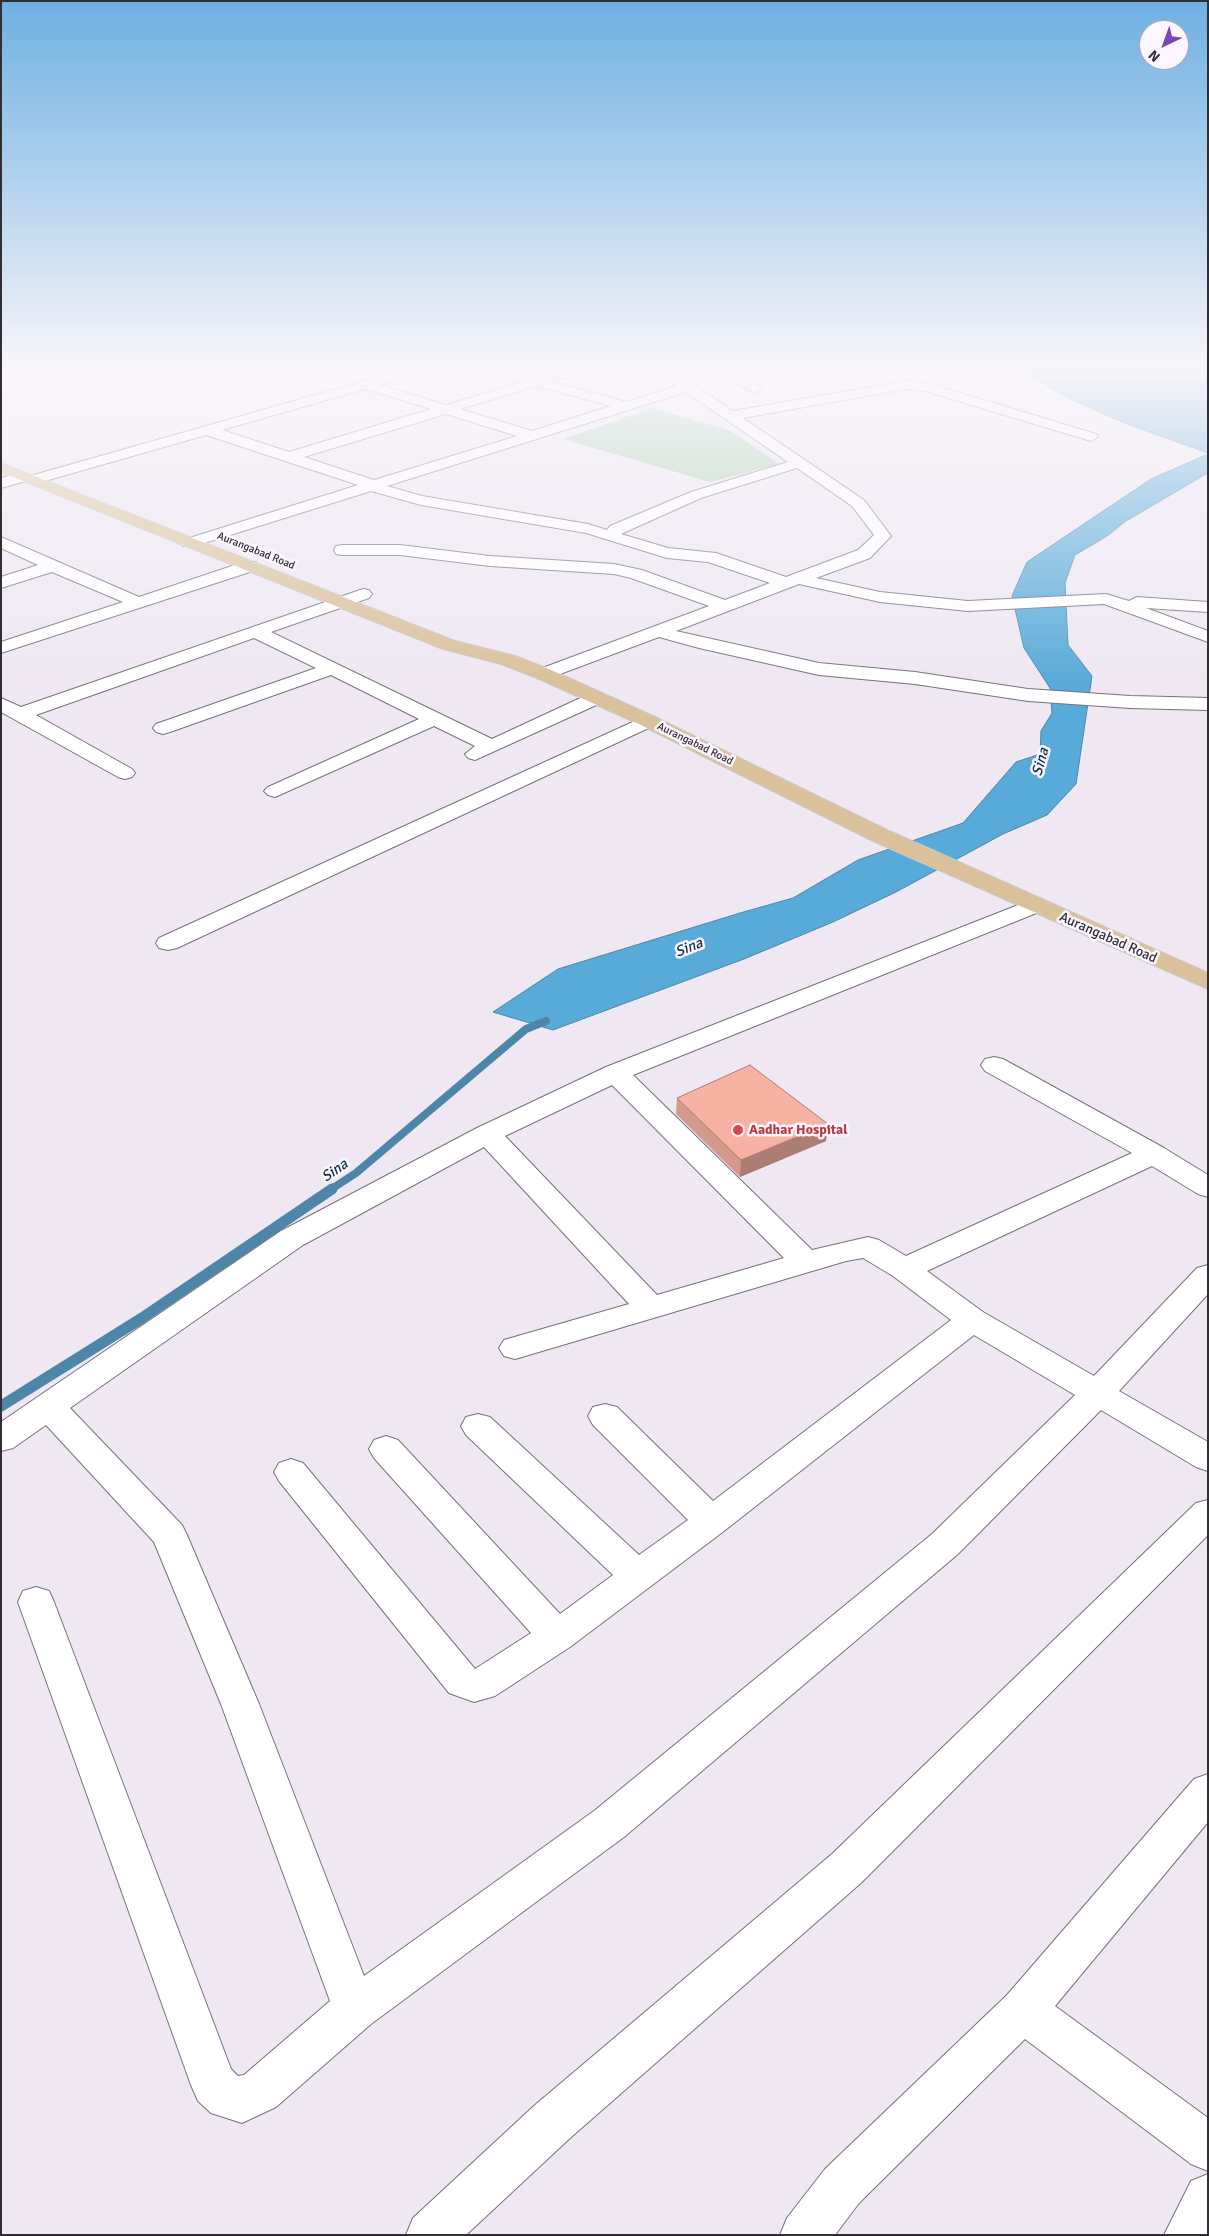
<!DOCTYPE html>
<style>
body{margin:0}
#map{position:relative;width:1209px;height:2236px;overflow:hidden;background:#efe8f3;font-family:Signika,sans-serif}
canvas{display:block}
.frame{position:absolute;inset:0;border:2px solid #322f34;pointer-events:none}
.north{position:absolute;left:1139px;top:20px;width:50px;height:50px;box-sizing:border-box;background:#fbf6ff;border:1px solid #aba6ae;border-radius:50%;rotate:222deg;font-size:14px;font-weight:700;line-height:20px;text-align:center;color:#322f34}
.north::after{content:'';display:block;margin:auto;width:18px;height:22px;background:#7744bc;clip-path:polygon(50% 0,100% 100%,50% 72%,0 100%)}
</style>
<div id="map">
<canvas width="1209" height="2236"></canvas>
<div class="frame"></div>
<div class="north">N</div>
</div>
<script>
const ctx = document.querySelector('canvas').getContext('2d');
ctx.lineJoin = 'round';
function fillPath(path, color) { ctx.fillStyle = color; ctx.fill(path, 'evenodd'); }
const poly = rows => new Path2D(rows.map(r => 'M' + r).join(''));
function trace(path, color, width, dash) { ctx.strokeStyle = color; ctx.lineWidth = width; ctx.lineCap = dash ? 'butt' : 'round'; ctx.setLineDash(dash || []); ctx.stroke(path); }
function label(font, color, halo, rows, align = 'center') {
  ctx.font = font + ' Signika,sans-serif'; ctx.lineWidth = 5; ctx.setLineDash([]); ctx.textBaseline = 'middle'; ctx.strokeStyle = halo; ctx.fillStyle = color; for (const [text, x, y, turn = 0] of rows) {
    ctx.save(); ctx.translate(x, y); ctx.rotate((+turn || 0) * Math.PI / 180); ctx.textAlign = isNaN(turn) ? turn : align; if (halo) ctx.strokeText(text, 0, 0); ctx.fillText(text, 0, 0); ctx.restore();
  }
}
const green = poly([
 [653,408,731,431,779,464,710,482,563,439]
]);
const water = poly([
 [1018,369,1208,369,1208,453,1127,424,1070,399,1018,369],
 [1208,454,1208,473,1126,521,1107,536,1075,555,1065,583,1068,645,1092,676,1076,784,1047,815,1003,834,896,892,833,922,744,959,553,1030,493,1012,558,969,740,913,793,898,858,860,963,823,1016,762,1040,754,1041,731,1052,713,1050,688,1024,648,1012,596,1027,562,1151,479,1208,454]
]);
const streamFar1 = poly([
 [330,1190,356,1173,526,1029,546,1021]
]);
const stream = poly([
 [1,1406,142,1318,332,1189]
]);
const minor = poly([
 [407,369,428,369,426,372,380,385,446,405,523,382,487,372,486,369,506,369,537,377,564,369,584,369,583,372,551,381,626,402,677,386,647,369,664,369,693,384,733,411,906,381,931,384,1096,434,1098,437,1091,441,925,391,906,389,743,418,864,500,891,536,870,558,816,578,880,592,968,601,1106,594,1129,601,1137,597,1208,602,1208,612,1146,608,1208,631,1208,642,1104,604,968,611,880,602,799,584,676,631,819,663,915,672,1028,689,1130,696,1208,698,1208,710,1130,708,1028,701,915,684,819,675,699,648,659,637,544,680,537,678,535,674,537,670,709,606,631,578,614,574,490,566,400,555,342,555,336,554,334,550,336,546,342,545,400,545,490,556,614,564,642,570,725,600,770,583,708,562,667,558,586,533,421,505,371,491,195,546,183,546,181,543,183,540,358,485,206,435,38,483,33,485,26,481,1,488,1,478,23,472,30,476,407,369],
 [537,386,611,406,532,431,460,409,537,386],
 [365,389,431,409,289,452,222,430,365,389],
 [686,392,788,462,691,492,610,526,607,530,588,524,422,496,387,486,686,392],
 [446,414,517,436,374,480,304,457,446,414],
 [797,468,852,506,874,535,858,550,786,577,716,553,668,548,621,534,701,498,797,468],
 [710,369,727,369,763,388,756,392,751,391,710,369],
 [1,537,139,597,244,562,256,562,258,566,256,570,1,653,1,642,123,602,52,572,1,588,1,577,38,565,1,548,1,537],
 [363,589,369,590,372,594,369,598,271,632,492,739,589,694,596,692,603,694,606,698,603,702,475,760,468,758,465,754,475,746,434,726,275,797,268,795,264,791,268,787,419,719,331,675,170,732,163,734,156,732,153,728,156,724,316,668,254,638,36,715,132,769,135,773,132,777,125,779,118,777,1,712,1,698,21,707,363,589],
 [648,715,655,717,658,721,655,725,177,948,168,950,159,948,156,943,159,938,648,715],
 [1036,898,1044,900,1048,905,1044,910,633,1075,812,1250,868,1237,879,1240,906,1256,1132,1153,985,1071,981,1065,985,1059,994,1057,1003,1059,1164,1148,1208,1175,1208,1197,1198,1194,1152,1166,927,1271,983,1312,1094,1376,1197,1268,1208,1265,1208,1294,1119,1391,1208,1442,1208,1471,1196,1467,1101,1410,958,1554,624,1837,371,2024,276,2107,242,2123,211,2113,198,2101,191,2085,18,1602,23,1591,36,1587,49,1591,54,1602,231,2069,238,2076,244,2075,330,2001,221,1704,154,1542,46,1425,13,1448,1,1451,1,1422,281,1231,477,1128,606,1067,1036,898],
 [612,1085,784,1258,657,1295,505,1136,612,1085],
 [484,1147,629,1304,504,1340,499,1348,504,1356,515,1359,846,1261,863,1258,893,1276,951,1320,713,1501,617,1407,605,1404,593,1407,588,1416,593,1425,688,1520,639,1555,490,1417,478,1414,466,1417,461,1426,466,1435,613,1575,560,1614,398,1440,386,1436,374,1440,369,1449,374,1458,531,1633,475,1669,303,1463,291,1459,279,1463,274,1472,279,1481,449,1693,474,1702,495,1696,570,1647,724,1531,974,1335,1075,1395,932,1534,594,1811,364,1976,259,1704,187,1535,182,1525,70,1408,303,1245,484,1147],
 [1208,1500,1208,1535,862,1882,569,2139,466,2235,406,2235,413,2218,535,2105,832,1854,1196,1503,1208,1500],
 [1208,1774,1208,1822,1055,2006,1208,2118,1208,2171,1191,2164,1025,2039,859,2203,835,2235,780,2235,787,2218,825,2169,1007,1995,1194,1779,1208,1774],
 [1208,2174,1208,2235,1164,2235,1191,2181,1208,2174]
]);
const major = poly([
 [1,463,455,641,515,656,551,670,655,717,887,830,1208,973,1208,989,871,840,641,725,537,678,501,664,443,649,1,472,1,463]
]);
const wall = poly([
 [677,1098,826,1141,740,1177,676,1114]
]);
const shadedWall = poly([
 [828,1124,826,1141,740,1177,741,1160]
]);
const building = poly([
 [750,1065,828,1124,741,1160,677,1098,750,1065]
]);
const markers = [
 [738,1130,6,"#e0444e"]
];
const farStreetnames = [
 ["Aurangabad Road",256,551,22],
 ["Aurangabad Road",695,744,26]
];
const streetNames = [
 ["Aurangabad Road",1108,938,24]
];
const healthNames = [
 ["Aadhar Hospital",749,1130]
];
const waterNames = [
 ["Sina",1041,762,-74],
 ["Sina",689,948,-22],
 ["Sina",335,1171,-35]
];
fillPath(green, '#a3ceab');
fillPath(water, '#58abd9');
trace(water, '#4d86a8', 1);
trace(streamFar1, '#4d86a8', 8);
trace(stream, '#4d86a8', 11);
trace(minor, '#77717b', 2);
trace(major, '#cac9ca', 2);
fillPath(minor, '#fff');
fillPath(major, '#dac19a');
fillPath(wall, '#d4998d');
fillPath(shadedWall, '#ad7d73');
fillPath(building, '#f7b2a4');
trace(building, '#ad7d73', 1);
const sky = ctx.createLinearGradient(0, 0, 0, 682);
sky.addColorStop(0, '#6eb0e2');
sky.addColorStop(0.54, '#f8f5fa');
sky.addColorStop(1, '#f8f5fa00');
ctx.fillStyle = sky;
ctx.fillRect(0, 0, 1209, 682);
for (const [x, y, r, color] of markers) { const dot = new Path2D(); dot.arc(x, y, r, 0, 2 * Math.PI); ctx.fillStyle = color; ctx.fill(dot); trace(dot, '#fbf6ff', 2); }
label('11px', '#322f34', '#fbf6ff', farStreetnames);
label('14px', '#322f34', '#fbf6ff', streetNames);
label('bold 14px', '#be3a42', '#fbf6ff', healthNames, 'left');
label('italic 15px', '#103548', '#fbf6ff', waterNames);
</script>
